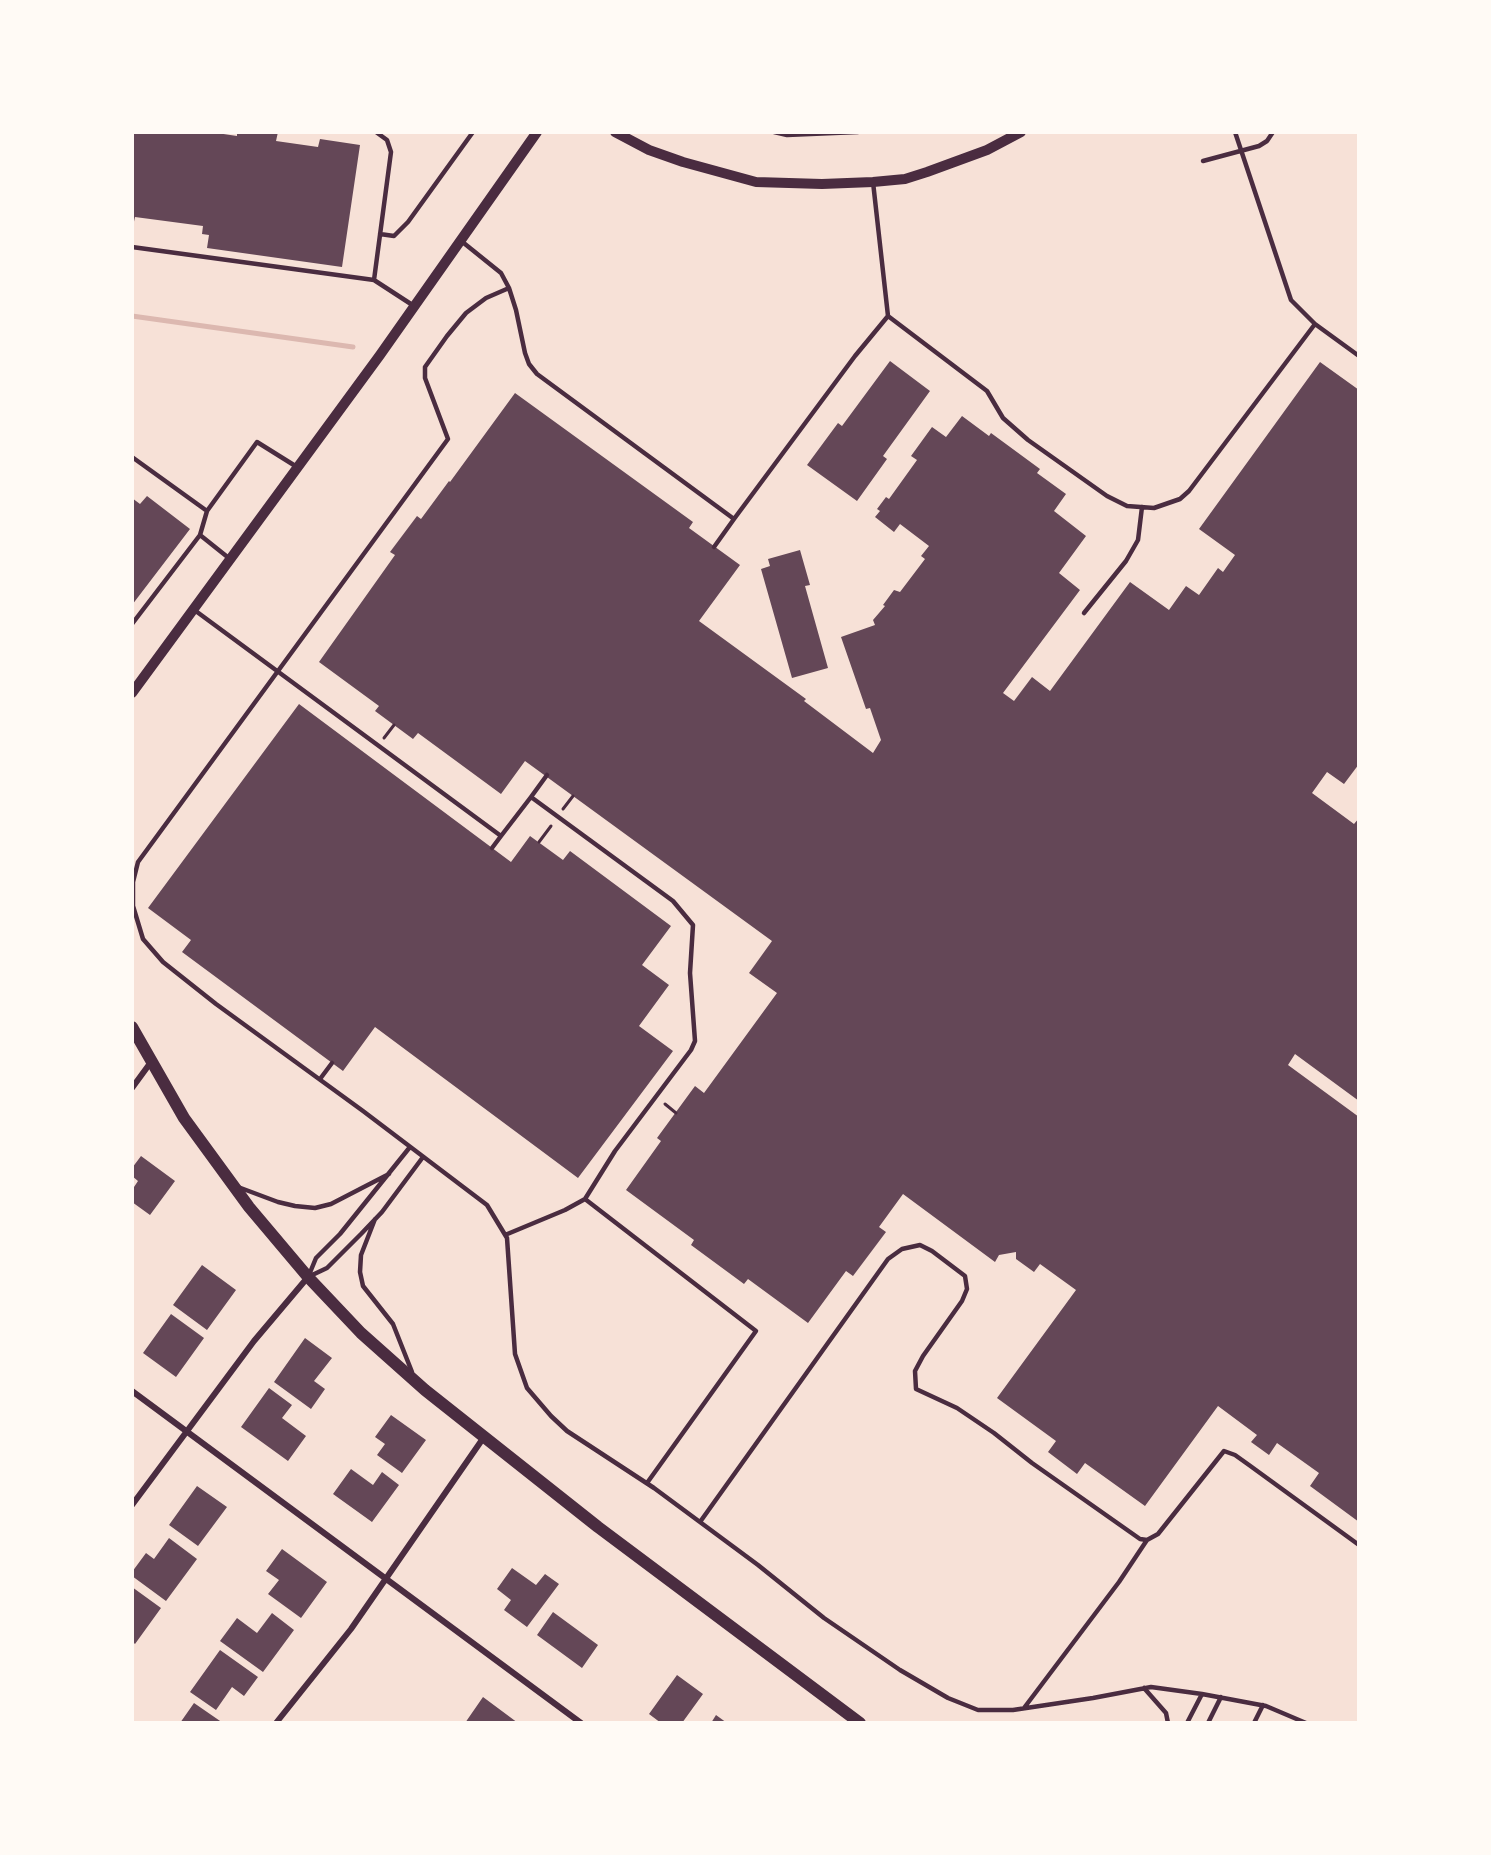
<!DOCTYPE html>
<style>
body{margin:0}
#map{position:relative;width:1491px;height:1855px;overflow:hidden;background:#f7e1d7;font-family:"Crimson Pro",serif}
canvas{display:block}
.frame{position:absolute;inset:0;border:134px solid #fffaf5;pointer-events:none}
</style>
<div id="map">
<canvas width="1491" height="1855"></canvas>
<div class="frame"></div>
</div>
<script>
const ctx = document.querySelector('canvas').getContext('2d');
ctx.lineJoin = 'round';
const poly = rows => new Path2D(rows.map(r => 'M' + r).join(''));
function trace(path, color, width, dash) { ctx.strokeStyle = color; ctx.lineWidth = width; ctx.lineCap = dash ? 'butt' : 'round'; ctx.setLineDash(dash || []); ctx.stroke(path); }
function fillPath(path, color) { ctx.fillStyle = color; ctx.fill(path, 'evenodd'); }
const stream = poly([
 [132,316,353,347]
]);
const building = poly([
 [132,132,210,132,237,136,237,132,278,132,276,141,318,147,320,139,360,145,342,267,207,248,209,235,202,234,203,226,135,217,132,231],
 [890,361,930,391,883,456,887,459,857,501,807,465,838,423,842,426],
 [1320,362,1359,390,1359,764,1344,784,1327,772,1312,793,1354,824,1359,818,1359,1101,1295,1054,1288,1065,1359,1117,1359,1522,1310,1486,1319,1473,1277,1443,1269,1455,1251,1442,1257,1435,1218,1406,1145,1506,1085,1463,1077,1474,1048,1452,1056,1441,997,1398,1076,1290,1040,1264,1034,1272,1016,1259,1016,1252,999,1255,995,1262,903,1194,879,1227,886,1232,853,1276,846,1271,808,1323,748,1279,744,1284,691,1245,694,1240,626,1190,661,1141,657,1138,695,1086,704,1093,777,993,749,973,772,941,525,761,501,794,418,733,413,739,375,711,379,706,319,662,395,555,390,552,417,516,421,519,449,481,450,482,515,393,693,522,689,528,740,565,699,621,806,699,804,701,873,753,881,740,870,708,866,709,841,637,875,625,873,620,885,606,883,605,894,590,900,592,925,559,921,556,929,546,900,524,894,532,875,517,880,511,877,509,886,497,889,499,917,460,911,456,932,427,946,437,962,416,989,436,991,433,1040,469,1037,473,1066,494,1054,511,1086,536,1059,573,1080,590,1003,693,1014,701,1032,677,1050,691,1130,582,1169,610,1186,586,1199,595,1218,568,1223,572,1235,555,1199,529],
 [147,496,190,529,132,605,132,498,140,504],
 [800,550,810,585,805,586,828,668,792,678,761,569,770,566,768,559],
 [299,704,511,862,530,836,563,860,570,851,671,926,642,965,669,985,639,1026,673,1051,578,1178,375,1027,343,1071,182,952,191,940,148,908],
 [141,1156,175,1181,150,1215,132,1202,132,1190,138,1181,132,1176,132,1168],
 [202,1265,236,1290,207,1330,173,1305],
 [171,1314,204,1338,176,1377,143,1353],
 [305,1338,332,1358,314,1381,325,1389,311,1409,274,1382],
 [269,1388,292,1405,282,1418,306,1436,288,1461,241,1427],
 [391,1415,426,1440,402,1473,377,1455,385,1444,375,1437],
 [351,1469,373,1485,382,1472,399,1485,372,1522,333,1494],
 [197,1486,227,1507,198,1546,169,1525],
 [169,1538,197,1559,166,1601,132,1576,132,1572,146,1553,154,1559],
 [282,1549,327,1582,301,1618,268,1594,279,1580,266,1571],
 [512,1568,536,1585,545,1574,559,1584,527,1627,504,1610,511,1600,497,1589],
 [132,1587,161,1608,135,1644,132,1641],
 [553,1612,598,1645,582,1668,537,1635],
 [272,1613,294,1630,263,1672,220,1641,237,1618,257,1633],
 [220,1650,258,1677,244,1696,232,1687,216,1710,190,1692],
 [677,1675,703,1694,682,1723,661,1723,649,1714],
 [483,1697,518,1723,465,1723],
 [194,1703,223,1723,180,1723],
 [716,1715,727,1723,711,1723]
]);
const path = poly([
 [384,738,394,725],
 [563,809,573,796],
 [539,842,551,826],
 [665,1104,676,1113]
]);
const service = poly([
 [774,132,787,135,858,132],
 [1235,132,1291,300,1315,324],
 [1203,161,1259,146,1267,141,1273,132],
 [873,182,888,316],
 [380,234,394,236,408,222,473,132],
 [460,240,501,273,509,288,516,310,525,353,529,364,537,374,734,519,855,356,888,316,987,391,1003,418,1028,440,1107,496,1127,506,1154,508,1180,499,1189,491,1315,324,1359,356],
 [132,247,374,280,414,306],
 [374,280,391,152,387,140,376,132],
 [509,288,486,298,466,313,447,336,425,367,425,378,448,439,138,862,133,882,133,906,143,939,163,962,216,1004,363,1111,487,1205,507,1238,515,1354,527,1388,551,1416,567,1431,654,1488,758,1565,824,1618,900,1670,948,1698,978,1710,1013,1710,1093,1698,1151,1687,1202,1694,1266,1706,1306,1723],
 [132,457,207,511],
 [200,535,230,559],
 [714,547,734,519],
 [193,609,501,836,531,797,673,901,693,925,690,973,695,1041,691,1050,615,1151,585,1199,565,1210,505,1235],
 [1084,613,1126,561,1138,540,1142,507],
 [132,624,200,535,207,511,257,442,297,467],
 [531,797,547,775],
 [492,848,501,836],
 [320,1079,332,1063],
 [238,1187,278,1202,295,1206,315,1208,331,1204,389,1174],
 [585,1199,756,1331,647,1483],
 [375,1219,361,1255,360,1272,363,1286,393,1324,412,1372],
 [309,1275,316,1258,340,1234,410,1147],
 [308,1277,327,1268,361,1234,382,1212,423,1157],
 [700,1522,888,1259,902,1249,920,1245,932,1251,965,1276,967,1289,962,1301,923,1356,915,1371,916,1389,957,1408,994,1433,1032,1463,1140,1539,1147,1540,1158,1534,1224,1451,1235,1455,1249,1465,1359,1545],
 [1144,1688,1166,1713,1168,1723],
 [1024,1708,1119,1582,1147,1540],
 [1187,1723,1202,1694],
 [1208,1723,1221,1697],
 [1254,1723,1263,1705]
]);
const minor = poly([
 [132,1088,151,1062],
 [132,1391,581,1723],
 [132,1505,254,1341,308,1277],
 [276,1723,351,1629,484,1437]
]);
const tertiary = poly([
 [615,132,649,150,683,162,756,182,822,184,873,182,905,179,927,172,987,150,1021,132],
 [132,693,380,355,537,132]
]);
const secondary = poly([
 [132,1027,184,1118,249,1207,308,1277,361,1333,425,1390,598,1527,860,1723]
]);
trace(stream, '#dcb8b0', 5);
fillPath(building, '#644757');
trace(path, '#4a2c40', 3);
trace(service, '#4a2c40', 4.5);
trace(minor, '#4a2c40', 6);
trace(tertiary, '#4a2c40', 10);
trace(secondary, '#4a2c40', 12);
</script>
